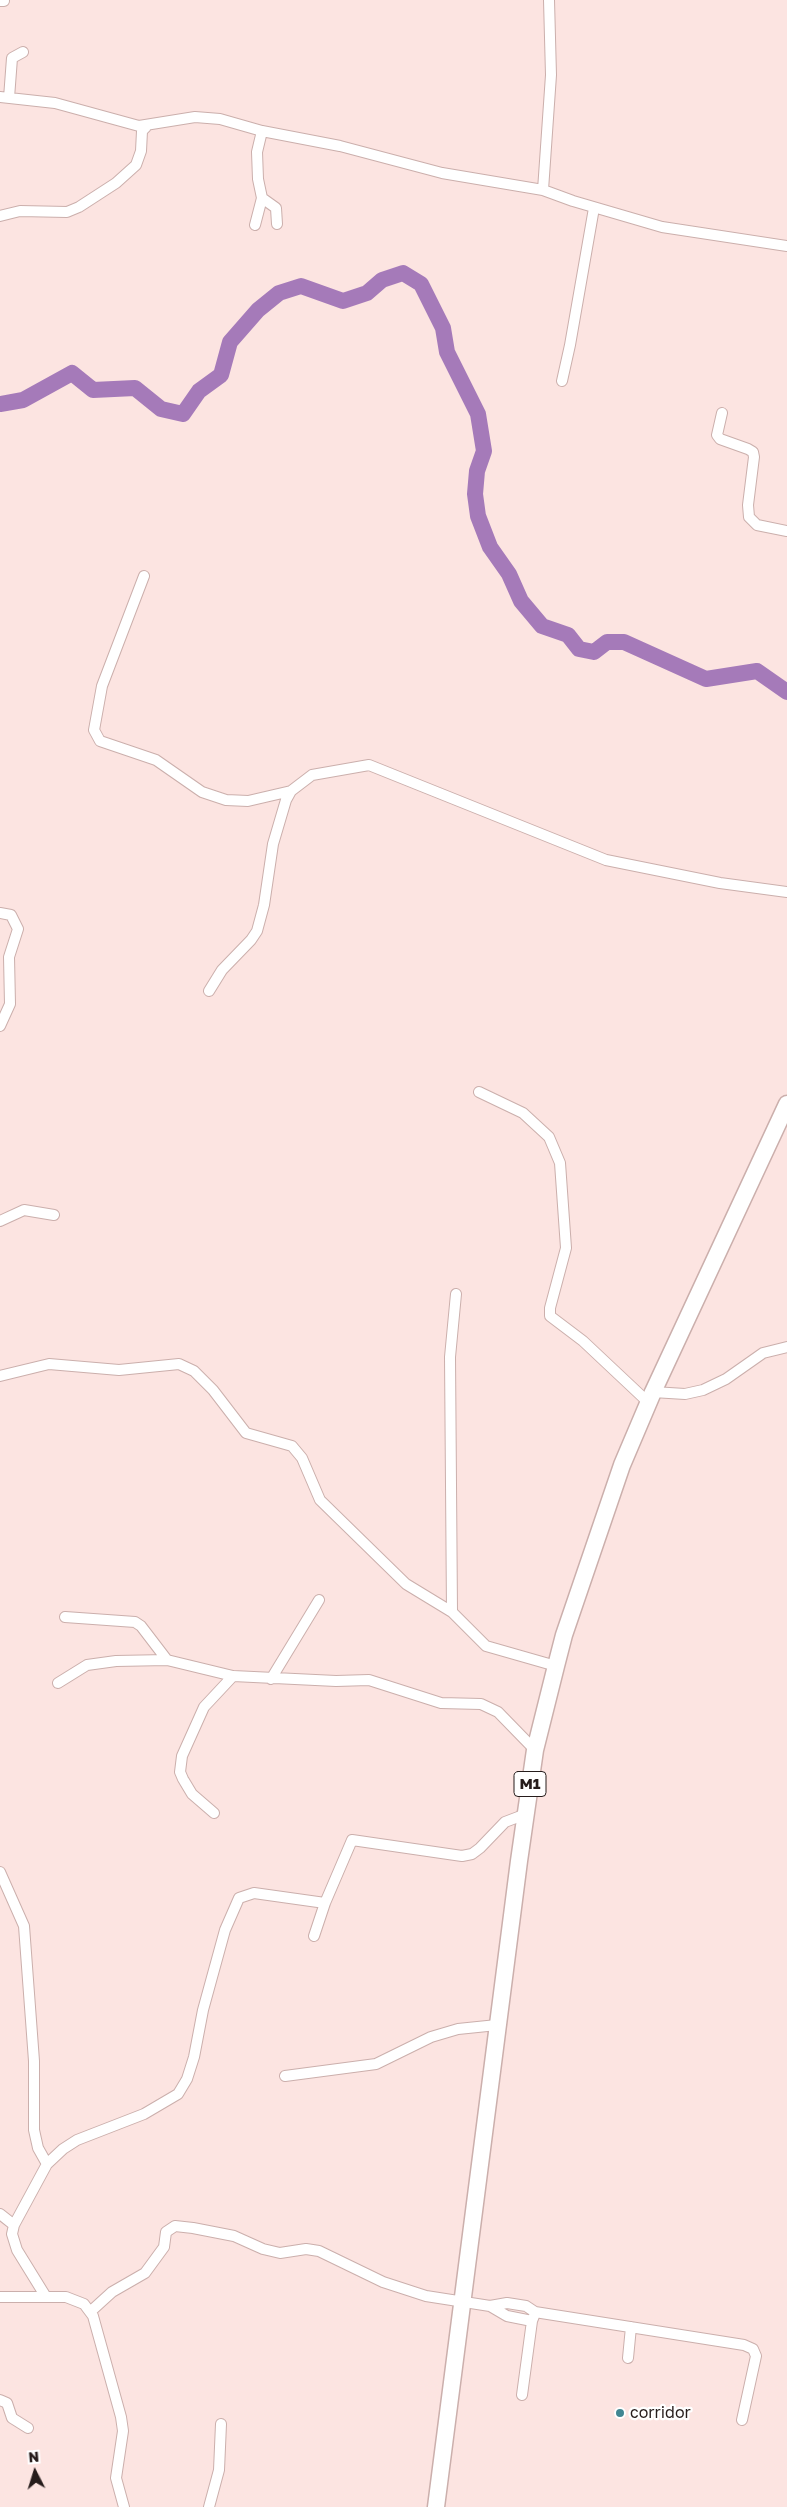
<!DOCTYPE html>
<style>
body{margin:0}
#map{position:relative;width:787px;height:2507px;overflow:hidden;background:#fce4e1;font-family:"Golos Text",sans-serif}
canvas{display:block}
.north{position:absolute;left:10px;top:2447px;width:50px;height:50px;-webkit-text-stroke:4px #fff;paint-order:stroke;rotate:355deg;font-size:14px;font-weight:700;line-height:20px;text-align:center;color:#261c1b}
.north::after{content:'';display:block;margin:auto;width:18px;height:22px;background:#261c1b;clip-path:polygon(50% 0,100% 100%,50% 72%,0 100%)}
</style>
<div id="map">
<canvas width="787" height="2507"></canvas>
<div class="north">N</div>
</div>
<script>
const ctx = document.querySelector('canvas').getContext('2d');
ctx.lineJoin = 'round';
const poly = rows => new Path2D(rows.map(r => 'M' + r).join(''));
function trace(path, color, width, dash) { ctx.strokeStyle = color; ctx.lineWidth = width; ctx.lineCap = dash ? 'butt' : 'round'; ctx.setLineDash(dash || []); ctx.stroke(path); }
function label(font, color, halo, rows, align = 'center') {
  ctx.font = font + ' "Golos Text",sans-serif'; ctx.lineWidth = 4.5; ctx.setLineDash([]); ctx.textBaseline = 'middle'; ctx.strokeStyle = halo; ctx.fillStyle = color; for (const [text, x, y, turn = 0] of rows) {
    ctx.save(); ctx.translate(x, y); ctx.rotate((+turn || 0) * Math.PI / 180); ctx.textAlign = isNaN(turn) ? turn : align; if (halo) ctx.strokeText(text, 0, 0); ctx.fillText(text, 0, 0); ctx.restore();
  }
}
const river = poly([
 [0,404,23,400,72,373,93,390,135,388,161,409,183,414,199,391,221,375,230,342,258,310,279,293,301,286,343,301,367,293,382,280,403,273,421,284,443,328,447,352,478,414,484,451,477,471,475,494,478,516,490,547,509,574,521,601,542,626,568,635,579,649,594,652,607,642,624,642,706,679,757,671,787,692]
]);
const minor = poly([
 [0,1,4,1],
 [0,97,55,103,139,126,195,117,220,119,262,131,340,146,442,173,543,190,573,201,662,227,787,246],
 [9,98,12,58,23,52],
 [543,190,551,75,549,0],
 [262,198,276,208,277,224],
 [0,216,20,211,67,212,79,207,116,183,136,165,141,151,142,131,146,127],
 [255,225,262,198,258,179,257,152,262,131],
 [562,381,570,345,594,208],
 [722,413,717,435,720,439,748,449,753,452,754,457,748,505,749,517,757,525,787,531],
 [144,576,102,686,94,730,100,741,156,760,202,792,226,800,248,801,291,791],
 [0,913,11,915,18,929,9,957,10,1004,0,1026],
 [209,991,222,970,251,940,257,931,264,905,273,844,286,800,291,791,312,775,369,765,606,860,720,883,787,892],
 [479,1092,523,1113,549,1137,560,1163,566,1248,550,1308,550,1316,583,1341,650,1404],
 [0,1221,24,1210,54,1215],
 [0,1376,49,1364,119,1370,179,1364,194,1371,213,1390,246,1433,292,1446,302,1458,320,1500,406,1584,452,1612,486,1646,556,1666],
 [653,1392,685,1394,703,1390,726,1379,763,1353,787,1347],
 [452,1612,450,1357,456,1294],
 [65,1617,135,1622,141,1626,167,1660,233,1676,336,1681,369,1680,441,1703,481,1704,498,1712,535,1750],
 [271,1679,319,1600],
 [58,1683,87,1665,116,1661,167,1660],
 [214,1813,192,1794,183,1779,180,1772,182,1756,204,1707,233,1676],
 [0,1872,24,1926,34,2061,34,2130,38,2148,47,2164],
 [314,1936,325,1903,352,1840,462,1856,472,1854,480,1848,505,1822,526,1814],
 [285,2076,376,2064,431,2037,458,2029,497,2025],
 [0,2214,14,2225],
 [0,2297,66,2297,84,2304,93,2316,121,2417,123,2431,116,2478,124,2507],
 [46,2297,17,2250,12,2234,14,2225,47,2164,63,2149,77,2140,144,2114,178,2094,187,2079,194,2057,203,2010,225,1930,239,1898,254,1893,325,1903],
 [490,2306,507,2316,532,2321,534,2316],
 [90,2312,112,2292,145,2273,164,2247,166,2232,175,2226,193,2228,234,2236,263,2249,280,2253,306,2249,319,2251,383,2282,426,2296,490,2306,507,2303,526,2306,535,2312,744,2345,753,2349,756,2356,742,2420],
 [628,2358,631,2327],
 [522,2395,532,2321],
 [0,2400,7,2403,12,2418,28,2428],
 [209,2507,219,2470,221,2424]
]);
const trunk = poly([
 [436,2507,519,1861,535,1750,556,1666,564,1635,622,1465,653,1392,787,1104]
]);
const markers = [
 [620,2413,5,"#418692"]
];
const shields = [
 [530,1784,32]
];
const shieldNames = [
 ["M1",530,1784]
];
const poiNames = [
 ["corridor",630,2413]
];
trace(river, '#a57ab9', 16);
trace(minor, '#cbafac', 12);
trace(trunk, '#cbafac', 19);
trace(minor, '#fff', 10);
trace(trunk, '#fff', 16);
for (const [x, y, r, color] of markers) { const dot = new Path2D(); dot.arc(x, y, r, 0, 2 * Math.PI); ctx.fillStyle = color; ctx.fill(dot); trace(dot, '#fff', 2); }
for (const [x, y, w] of shields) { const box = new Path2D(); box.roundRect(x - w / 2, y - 12.5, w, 25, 4); ctx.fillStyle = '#fff'; ctx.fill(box); trace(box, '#261c1b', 1); }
label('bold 15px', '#261c1b', null, shieldNames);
label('16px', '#261c1b', '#fff', poiNames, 'left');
</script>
